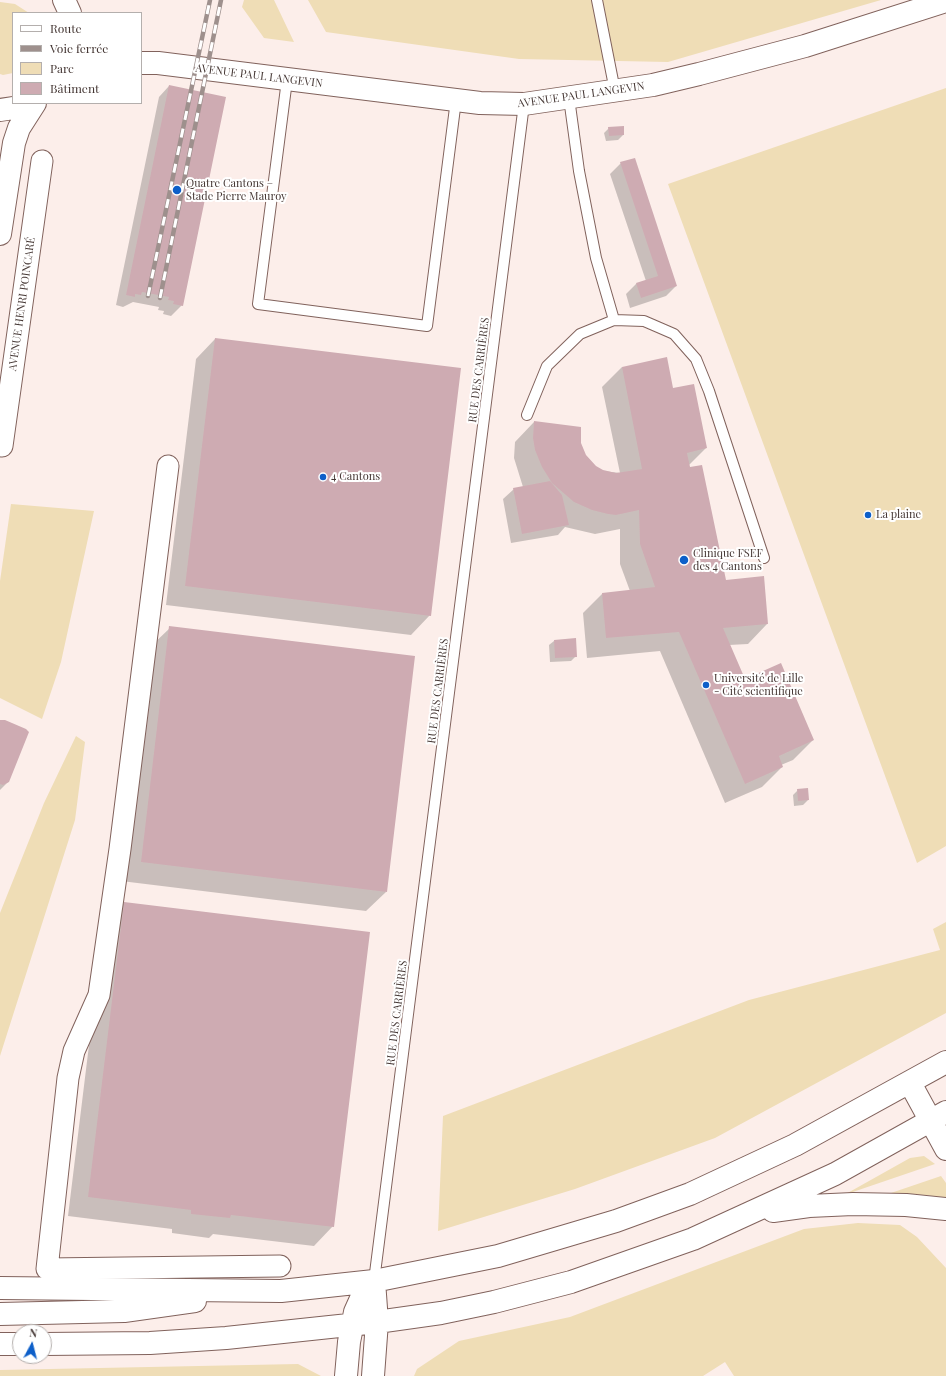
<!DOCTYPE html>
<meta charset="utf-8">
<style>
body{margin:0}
#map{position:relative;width:946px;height:1376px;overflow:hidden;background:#fceeea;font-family:"Playfair Display",serif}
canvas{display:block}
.legend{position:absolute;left:12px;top:12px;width:130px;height:92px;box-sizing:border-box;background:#fff;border:1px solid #b4afad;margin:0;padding:5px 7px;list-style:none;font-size:12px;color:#443633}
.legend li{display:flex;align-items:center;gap:8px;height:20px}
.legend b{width:20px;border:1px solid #b4afad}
.north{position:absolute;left:12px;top:1324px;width:40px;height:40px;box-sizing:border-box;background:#fff;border:1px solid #b4afad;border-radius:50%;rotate:7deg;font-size:11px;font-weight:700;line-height:16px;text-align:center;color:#443633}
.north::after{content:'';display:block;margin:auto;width:14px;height:18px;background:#0d5fc9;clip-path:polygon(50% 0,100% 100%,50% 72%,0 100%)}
</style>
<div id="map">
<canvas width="946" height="1376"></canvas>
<ul class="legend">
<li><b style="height:5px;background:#fff"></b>Route</li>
<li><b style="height:5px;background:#9e908d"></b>Voie ferrée</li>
<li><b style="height:11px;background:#efddb6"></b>Parc</li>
<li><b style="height:11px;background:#ceabb2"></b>Bâtiment</li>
</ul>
<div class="north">N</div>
</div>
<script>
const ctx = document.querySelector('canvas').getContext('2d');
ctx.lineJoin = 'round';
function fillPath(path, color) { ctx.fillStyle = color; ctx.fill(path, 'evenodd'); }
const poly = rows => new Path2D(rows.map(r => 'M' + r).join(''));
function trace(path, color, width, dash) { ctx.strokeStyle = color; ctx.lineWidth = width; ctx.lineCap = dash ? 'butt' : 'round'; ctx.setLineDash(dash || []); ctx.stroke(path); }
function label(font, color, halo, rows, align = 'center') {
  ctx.font = font + ' "Playfair Display",serif'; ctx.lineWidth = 4; ctx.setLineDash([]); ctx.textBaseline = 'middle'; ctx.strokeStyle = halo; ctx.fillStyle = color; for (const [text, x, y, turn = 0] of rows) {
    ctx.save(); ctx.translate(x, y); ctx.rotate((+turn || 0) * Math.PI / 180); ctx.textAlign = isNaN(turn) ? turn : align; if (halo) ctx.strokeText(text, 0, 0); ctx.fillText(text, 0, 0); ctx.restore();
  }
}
const green = poly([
 [244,0,274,0,294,42,264,38,242,7],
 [308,0,881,0,668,62,519,59,326,32],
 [0,2,15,4,29,13,13,13,13,73,3,75,0,74],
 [946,88,946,846,917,863,668,184],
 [11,504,94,511,61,662,42,719,0,698,0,581],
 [76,736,85,742,75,820,0,1056,0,913,44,803],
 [946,922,946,1013,715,1138,575,1189,438,1231,443,1116,749,1000,940,950,933,929],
 [924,1156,935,1164,844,1195,910,1158],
 [941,1176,946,1183,946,1200,927,1195,888,1194],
 [858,1223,900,1225,917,1237,946,1268,946,1376,734,1376,725,1362,703,1376,414,1376,417,1369,459,1341,570,1317,804,1229],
 [298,1364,321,1376,0,1376,0,1370]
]);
const shadow = poly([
 [169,86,182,305,171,316,163,314,164,311,158,310,159,307,133,302,123,307,116,305,159,97],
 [609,128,623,135,618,140,606,141,604,133],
 [621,163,676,286,666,296,630,308,626,294,636,284,646,281,610,174],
 [215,339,430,615,411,635,166,605,196,359],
 [622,367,672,389,706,448,689,465,725,582,767,624,748,644,729,645,744,680,813,740,793,760,781,765,782,767,762,787,725,803,660,651,587,658,583,613,602,594,630,591,620,564,620,529,595,534,565,527,558,535,511,543,503,499,514,489,523,487,514,458,515,442,534,422,580,443,585,455,596,467,603,471,620,473,602,387],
 [170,628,386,892,366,911,121,881,150,647],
 [554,641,576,656,571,661,550,662,549,645],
 [0,722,8,782,0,790],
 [798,790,808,800,803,805,794,806,793,795],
 [124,903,333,1226,314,1246,213,1234,209,1238,172,1233,172,1229,68,1216,104,923]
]);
const building = poly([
 [169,85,226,97,183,306,173,304,174,301,168,300,169,297,142,292,141,295,135,294,135,297,126,295],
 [624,126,624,135,609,136,608,127],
 [635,158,677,286,641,298,636,283,658,276,620,162],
 [215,338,461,368,431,616,185,586],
 [667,357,673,388,694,384,707,448,687,453,690,467,702,465,726,580,764,576,768,624,723,628,745,679,781,663,814,740,779,756,783,767,745,784,679,632,606,638,602,593,655,587,640,544,639,510,616,515,608,514,592,510,574,502,552,483,542,467,535,450,533,438,534,421,581,427,581,443,586,455,596,466,603,470,616,473,642,469,622,367],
 [550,481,562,495,569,525,522,534,513,488],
 [169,626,415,656,387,892,141,862],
 [576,638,577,657,555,658,554,640],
 [0,720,5,720,26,729,29,732,9,782,3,785,0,784],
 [808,788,809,800,798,801,797,789],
 [124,902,370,932,334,1227,231,1215,230,1218,191,1214,191,1210,88,1197]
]);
const lane = poly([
 [597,0,615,91],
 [287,80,258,304,427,326,456,100],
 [614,320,644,321,674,334,696,359,709,391,764,558],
 [527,415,547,366,580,334,614,320,596,258,579,171,569,98],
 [374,1281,524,104]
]);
const street = poly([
 [2,446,42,161],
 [168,466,120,849,99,995,74,1051,68,1078,47,1269,280,1266]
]);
const secondary = poly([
 [64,0,70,13],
 [141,63,158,63,480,103,524,104,653,85,699,74,805,46,946,1],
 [0,110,20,107,32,103],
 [0,234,14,143,19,128,35,103],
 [910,1083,946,1149],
 [773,1211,809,1206,853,1204,906,1205,946,1209],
 [0,1288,281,1291,374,1281,498,1256,616,1221,690,1194,795,1145,946,1062],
 [0,1314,124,1311,195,1301],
 [0,1344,20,1344],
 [44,1344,150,1343,226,1338,377,1322,441,1313,494,1302,571,1282,693,1239,835,1174,946,1112],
 [346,1376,349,1342,355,1312,364,1292,374,1281],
 [373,1376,377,1322,374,1281]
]);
const rail = poly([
 [148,296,210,0],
 [160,298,221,0]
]);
const markers = [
 [177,190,5,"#0d5fc9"],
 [323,477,4,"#0d5fc9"],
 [868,515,4,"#0d5fc9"],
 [684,560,5,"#0d5fc9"],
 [706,685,4,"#0d5fc9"]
];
const streetNames = [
 ["AVENUE PAUL LANGEVIN",259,76,7],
 ["AVENUE PAUL LANGEVIN",581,95,-8],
 ["AVENUE HENRI POINCARÉ",22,304,-82],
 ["RUE DES CARRIÈRES",479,370,-83],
 ["RUE DES CARRIÈRES",438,691,-83],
 ["RUE DES CARRIÈRES",397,1013,-83]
];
const poiNames = [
 ["Quatre Cantons –",186,184],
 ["Stade Pierre Mauroy",186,197],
 ["4 Cantons",331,477],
 ["La plaine",876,515],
 ["Clinique FSEF",693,554],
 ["des 4 Cantons",693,567],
 ["Université de Lille",714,679],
 ["‐ Cité scientifique",714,692]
];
fillPath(green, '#efddb6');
fillPath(shadow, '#0003');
fillPath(building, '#ceabb2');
trace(lane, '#81625c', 12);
trace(street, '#81625c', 23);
trace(secondary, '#81625c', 24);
trace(lane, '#fff', 10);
trace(street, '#fff', 21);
trace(secondary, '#fff', 22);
trace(rail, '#9e908d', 4.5);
trace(rail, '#fff', 3, [9]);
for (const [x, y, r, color] of markers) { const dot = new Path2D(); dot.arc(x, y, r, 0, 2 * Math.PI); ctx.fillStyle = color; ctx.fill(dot); trace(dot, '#fff', 1.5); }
label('11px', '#443633', '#fff', streetNames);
label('11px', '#443633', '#fff', poiNames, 'left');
</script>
